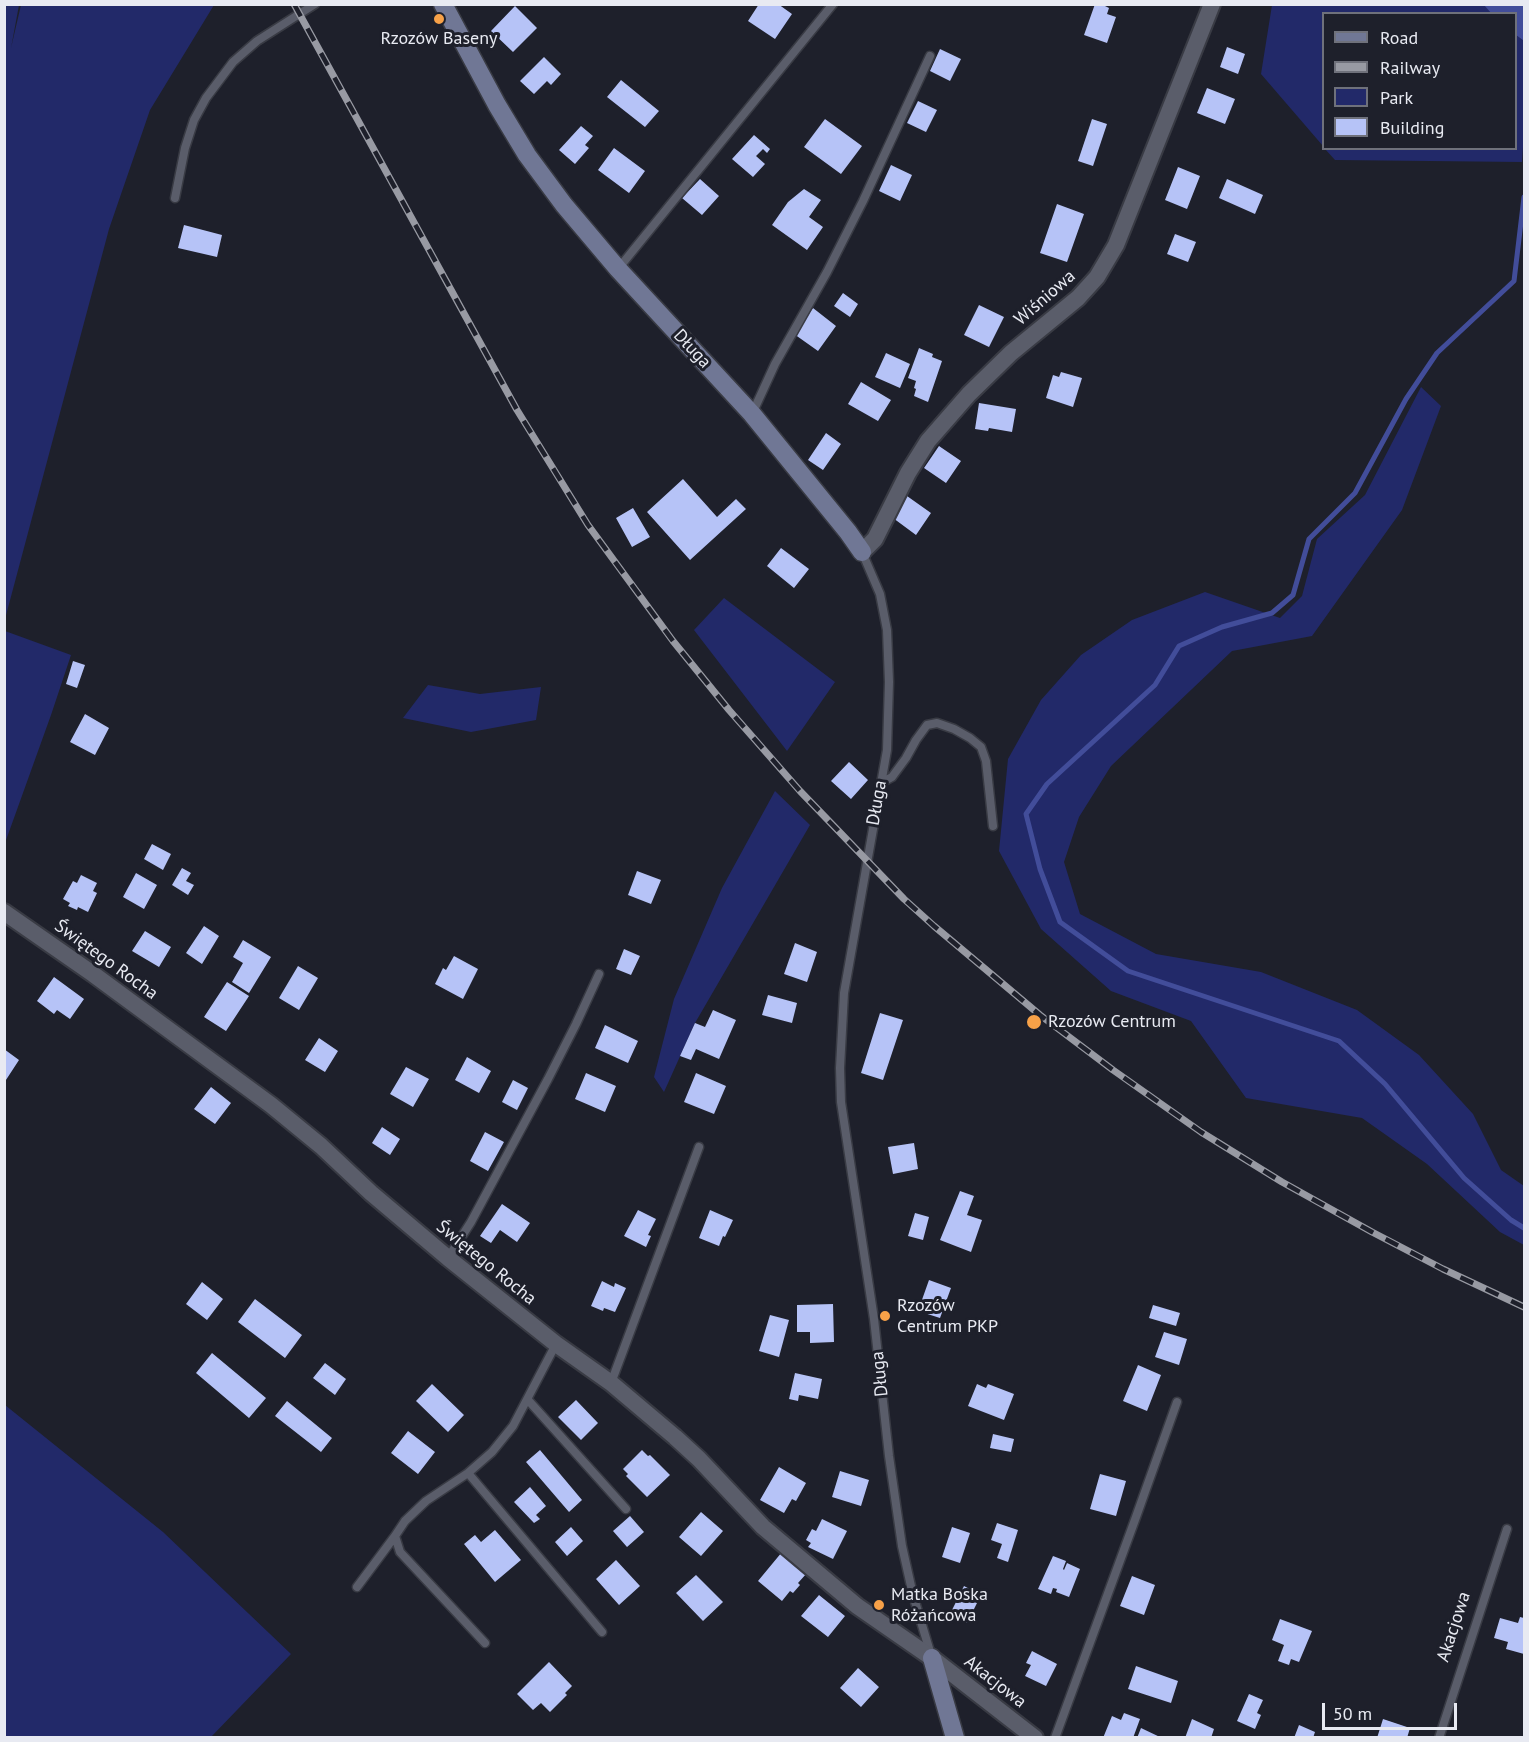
<!DOCTYPE html>
<meta charset="utf-8">
<style>
body{margin:0}
#map{position:relative;width:1529px;height:1742px;overflow:hidden;background:#1e202b;font-family:"PT Sans",sans-serif}
canvas{display:block}
.frame{position:absolute;inset:0;border:6px solid #e8eaf2;pointer-events:none}
.legend{position:absolute;left:1322px;top:12px;width:195px;height:138px;box-sizing:border-box;background:#1e202b;border:2px solid #6f717b;margin:0;padding:8px 10px;list-style:none;font-size:18px;color:#e8eaf2}
.legend li{display:flex;align-items:center;gap:12px;height:30px}
.legend b{width:30px;border:2px solid #6f717b}
.scale{position:absolute;left:1322px;top:1703px;width:135px;height:27px;box-sizing:border-box;border:3px solid #e8eaf2;border-top:0;padding-left:8px;font-size:18px;line-height:21px;white-space:nowrap;color:#e8eaf2;-webkit-text-stroke:4px #1e202b;paint-order:stroke}
</style>
<div id="map">
<canvas width="1529" height="1742"></canvas>
<div class="frame"></div>
<ul class="legend">
<li><b style="height:8px;background:#707795"></b>Road</li>
<li><b style="height:8px;background:#989aa3"></b>Railway</li>
<li><b style="height:16px;background:#222969"></b>Park</li>
<li><b style="height:16px;background:#b6c3f7"></b>Building</li>
</ul>
<div class="scale">50 m</div>
</div>
<script>
const ctx = document.querySelector('canvas').getContext('2d');
ctx.lineJoin = 'round';
function fillPath(path, color) { ctx.fillStyle = color; ctx.fill(path, 'evenodd'); }
const poly = rows => new Path2D(rows.map(r => 'M' + r).join(''));
function trace(path, color, width, dash) { ctx.strokeStyle = color; ctx.lineWidth = width; ctx.lineCap = dash ? 'butt' : 'round'; ctx.setLineDash(dash || []); ctx.stroke(path); }
function label(font, color, halo, rows, align = 'center') {
  ctx.font = font + ' "PT Sans",sans-serif'; ctx.lineWidth = 6; ctx.setLineDash([]); ctx.textBaseline = 'middle'; ctx.strokeStyle = halo; ctx.fillStyle = color; for (const [text, x, y, turn = 0] of rows) {
    ctx.save(); ctx.translate(x, y); ctx.rotate((+turn || 0) * Math.PI / 180); ctx.textAlign = isNaN(turn) ? turn : align; if (halo) ctx.strokeText(text, 0, 0); ctx.fillText(text, 0, 0); ctx.restore();
  }
}
const green = poly([
 [5,4,19,5,11,48,21,5,214,5,150,110,109,229,5,619],
 [1484,4,1491,13,1324,14,1323,146,1261,74,1272,5],
 [1516,35,1524,41,1524,132,1522,162,1335,160,1325,149,1516,148],
 [1421,387,1441,406,1402,510,1312,636,1232,651,1111,766,1079,817,1064,862,1080,914,1156,954,1261,972,1357,1010,1419,1055,1473,1114,1501,1170,1524,1186,1524,1245,1500,1232,1427,1164,1362,1118,1246,1098,1191,1021,1111,991,1041,929,999,851,1008,759,1041,700,1081,655,1132,620,1205,592,1280,618,1302,596,1317,539,1365,495],
 [724,598,835,682,787,751,694,630],
 [5,631,71,655,51,715,5,843],
 [428,685,480,694,541,687,536,720,471,732,403,718],
 [775,791,810,825,695,1023,664,1092,654,1077,674,999,722,888],
 [5,1405,163,1532,291,1654,211,1737,5,1737]
]);
const water = poly([
 [1484,5,1524,5,1524,41,1516,35,1516,14,1491,13]
]);
const stream = poly([
 [1524,197,1514,281,1437,353,1406,399,1355,493,1309,539,1293,595,1272,613,1222,627,1179,646,1155,685,1047,784,1026,814,1040,869,1060,922,1128,971,1339,1041,1385,1084,1464,1178,1511,1220,1524,1228]
]);
const building = poly([
 [759,4,778,4,792,14,775,39,748,21],
 [1095,4,1101,4,1109,8,1107,14,1116,17,1107,43,1084,35],
 [515,6,537,28,513,52,491,31],
 [1227,47,1245,54,1238,74,1220,67],
 [940,49,961,59,950,81,930,71],
 [544,57,561,74,551,85,547,81,534,94,520,81],
 [621,80,659,111,645,127,607,97],
 [1207,88,1235,99,1225,124,1197,113],
 [918,101,937,110,926,132,907,123],
 [825,119,862,146,841,174,804,147],
 [1092,119,1107,124,1093,166,1078,161],
 [581,126,593,136,585,145,589,148,575,164,559,150],
 [754,135,770,149,767,153,763,149,756,156,765,164,753,177,732,159],
 [614,148,645,171,629,193,598,170],
 [891,165,912,175,900,201,879,191],
 [1178,167,1200,176,1187,209,1165,200],
 [700,179,719,196,702,215,682,198],
 [1227,179,1263,195,1255,214,1219,198],
 [804,189,821,200,809,217,823,227,807,250,772,225,788,202],
 [1057,204,1084,214,1067,262,1040,253],
 [184,225,222,235,217,257,178,248],
 [1175,234,1196,242,1188,262,1167,254],
 [843,293,858,304,850,317,834,306],
 [979,305,1004,317,989,347,964,335],
 [813,308,836,326,818,351,794,334],
 [919,348,933,354,932,357,942,361,928,402,914,396,916,389,914,388,916,381,908,378],
 [886,353,910,364,900,388,875,377],
 [1061,372,1082,378,1073,407,1046,398,1053,375,1059,377],
 [861,382,891,400,878,421,848,404],
 [979,403,1016,409,1012,432,989,428,988,431,975,429],
 [826,433,841,444,823,470,808,460],
 [939,446,961,461,946,483,924,468],
 [683,479,717,517,736,499,746,509,690,560,647,512],
 [907,496,931,513,916,535,893,518],
 [633,508,650,537,632,547,616,518],
 [781,548,809,569,794,588,767,566],
 [73,661,85,665,77,688,66,684],
 [85,714,109,728,95,755,70,742],
 [849,762,868,780,851,799,831,781],
 [152,844,171,854,163,870,144,859],
 [182,868,191,873,186,881,194,885,188,895,172,885],
 [637,871,661,880,651,904,628,895],
 [136,873,157,885,144,909,123,897],
 [81,875,97,883,93,891,97,893,88,912,78,907,77,910,68,906,70,903,63,899,73,881,77,883],
 [204,926,219,936,202,964,186,953],
 [145,931,171,947,159,967,132,951],
 [243,940,271,957,249,993,232,982,243,963,233,957],
 [795,943,817,952,807,982,784,974],
 [624,949,640,956,631,975,616,969],
 [454,956,478,969,463,999,435,984,443,968,446,970],
 [298,966,318,978,299,1010,279,998],
 [54,977,84,999,70,1019,57,1010,54,1014,37,1001],
 [227,982,249,996,226,1031,204,1017],
 [768,995,797,1003,792,1023,762,1015],
 [713,1010,736,1020,719,1059,696,1049,691,1060,680,1056,695,1023,705,1027],
 [880,1013,903,1020,883,1080,861,1073],
 [605,1025,638,1041,628,1063,595,1048],
 [319,1038,338,1051,325,1072,305,1060],
 [4,1049,19,1060,4,1083],
 [467,1057,491,1071,479,1093,455,1080],
 [406,1067,429,1079,413,1107,390,1094],
 [586,1073,616,1086,605,1112,575,1099],
 [696,1073,726,1086,714,1114,684,1102],
 [513,1080,528,1088,517,1110,502,1102],
 [211,1087,231,1103,215,1124,194,1109],
 [382,1127,400,1139,390,1155,372,1143],
 [485,1132,504,1142,488,1171,470,1161],
 [914,1143,918,1169,893,1174,888,1147],
 [960,1191,974,1196,967,1215,982,1220,971,1252,940,1240],
 [502,1204,530,1223,517,1242,500,1230,491,1243,480,1236],
 [638,1210,656,1219,648,1235,651,1236,646,1247,624,1236],
 [710,1210,733,1220,725,1237,723,1236,719,1246,699,1238],
 [915,1213,929,1217,923,1240,908,1236],
 [929,1280,951,1288,940,1318,918,1311],
 [602,1281,614,1287,615,1283,626,1288,615,1312,604,1308,603,1311,591,1306],
 [202,1282,223,1299,207,1320,186,1304],
 [255,1299,302,1335,285,1358,238,1322],
 [833,1304,834,1342,810,1343,810,1332,797,1332,797,1305],
 [1153,1305,1180,1313,1176,1326,1149,1318],
 [770,1315,789,1320,779,1357,759,1351],
 [1164,1332,1187,1339,1179,1365,1155,1357],
 [212,1353,266,1398,249,1418,196,1373],
 [325,1363,346,1379,335,1395,313,1378],
 [1138,1365,1161,1375,1147,1411,1123,1401],
 [795,1373,822,1379,818,1399,799,1395,798,1401,789,1399],
 [432,1384,464,1415,448,1432,416,1401],
 [977,1384,986,1388,988,1384,1014,1394,1004,1420,968,1406],
 [576,1400,598,1423,581,1440,558,1417],
 [287,1401,332,1438,321,1452,275,1416],
 [408,1431,435,1452,418,1474,391,1453],
 [993,1434,1014,1439,1011,1452,990,1448],
 [540,1450,582,1500,569,1512,526,1462],
 [642,1450,648,1456,650,1455,670,1475,647,1497,626,1476,628,1474,623,1469],
 [779,1467,806,1483,796,1501,792,1499,784,1513,760,1500],
 [840,1471,869,1480,861,1506,832,1497],
 [1100,1474,1126,1481,1116,1516,1090,1509],
 [530,1487,546,1506,536,1515,540,1519,534,1523,514,1502],
 [701,1512,723,1531,701,1556,679,1537],
 [630,1516,644,1532,627,1547,613,1531],
 [822,1519,847,1531,833,1559,808,1547,811,1543,806,1540,812,1529,816,1531],
 [997,1523,1018,1530,1008,1562,997,1558,1002,1544,991,1540],
 [571,1527,583,1541,567,1556,555,1542],
 [952,1527,970,1533,960,1563,942,1557],
 [495,1530,521,1560,495,1582,464,1544,475,1535,481,1542],
 [782,1552,807,1573,798,1583,800,1585,793,1593,790,1591,782,1601,758,1581],
 [1053,1556,1066,1561,1063,1569,1064,1570,1067,1563,1080,1569,1069,1597,1056,1592,1057,1589,1053,1588,1051,1594,1038,1589],
 [616,1560,640,1586,619,1605,596,1579],
 [696,1575,723,1602,703,1621,676,1593],
 [1132,1576,1155,1585,1144,1615,1120,1606],
 [964,1586,981,1595,967,1623,950,1614],
 [819,1595,845,1616,828,1637,801,1616],
 [1520,1617,1524,1618,1524,1654,1506,1649,1508,1642,1494,1638,1500,1618,1518,1623],
 [1280,1619,1312,1631,1299,1662,1291,1659,1289,1665,1278,1661,1284,1645,1272,1640],
 [1032,1651,1057,1664,1046,1686,1025,1676,1031,1665,1026,1663],
 [549,1662,572,1686,565,1693,567,1695,550,1712,541,1703,533,1710,517,1694],
 [1136,1666,1178,1681,1171,1703,1128,1689],
 [858,1668,879,1687,861,1707,840,1688],
 [1249,1694,1263,1700,1257,1713,1261,1715,1255,1729,1237,1721],
 [1124,1713,1140,1719,1133,1738,1103,1738,1112,1716,1121,1720],
 [1192,1719,1214,1729,1211,1738,1185,1738],
 [1383,1719,1410,1728,1407,1738,1377,1738],
 [1299,1725,1315,1732,1313,1738,1294,1738],
 [1141,1728,1162,1738,1137,1738]
]);
const lane = poly([
 [175,198,185,148,194,120,206,98,233,62,257,41,315,4],
 [618,269,833,4],
 [752,414,775,364,827,272,863,201,930,56],
 [862,552,880,594,887,630,889,682,887,750,844,993,840,1068,841,1102,874,1319,889,1456,902,1546,913,1595,931,1655],
 [881,783,892,777,906,758,916,740,927,725,937,723,954,729,970,738,981,747,986,761,993,826],
 [448,1258,471,1222,548,1079,576,1024,599,974],
 [611,1383,699,1147],
 [528,1400,626,1509],
 [468,1473,602,1632],
 [357,1587,395,1536],
 [485,1643,400,1552,395,1536,405,1521,426,1501,468,1473,492,1452,513,1426,556,1344],
 [1055,1738,1136,1517,1177,1402],
 [1439,1738,1507,1529]
]);
const street = poly([
 [862,552,875,539,908,473,928,441,969,394,1011,353,1078,298,1097,277,1116,245,1212,4],
 [4,912,93,974,271,1105,321,1146,371,1193,448,1258,556,1344,611,1383,675,1437,699,1459,763,1527,857,1606,932,1658,1035,1738]
]);
const secondary = poly([
 [443,4,497,105,527,155,564,205,618,269,752,414,848,532,862,552],
 [932,1658,955,1738]
]);
const rail = poly([
 [294,4,517,410,588,525,673,641,729,710,800,791,904,899,934,926,1040,1015,1113,1070,1201,1132,1282,1182,1372,1232,1443,1269,1524,1307]
]);
const markers = [
 [439,19,6,"#f7a148"],
 [1034,1022,8,"#f7a148"],
 [885,1316,6,"#f7a148"],
 [879,1605,6,"#f7a148"]
];
const poiNames = [
 ["Rzozów Baseny",439,39,"center"],
 ["Rzozów Centrum",1048,1022],
 ["Rzozów",897,1306],
 ["Centrum PKP",897,1327],
 ["Matka Boska",891,1595],
 ["Różańcowa",891,1616]
];
const streetNames = [
 ["Wiśniowa",1045,298,-41],
 ["Długa",692,349,47],
 ["Długa",877,803,-80],
 ["Świętego Rocha",106,960,36],
 ["Świętego Rocha",486,1263,39],
 ["Długa",880,1374,-96],
 ["Akacjowa",1454,1627,-72],
 ["Akacjowa",995,1682,38]
];
fillPath(green, '#222969');
fillPath(water, '#424d9a');
trace(stream, '#424d9a', 5);
fillPath(building, '#b6c3f7');
trace(lane, '#393b44', 11);
trace(street, '#393b44', 20);
trace(secondary, '#393b44', 21);
trace(lane, '#5a5d6a', 8);
trace(street, '#5a5d6a', 16);
trace(secondary, '#707795', 18);
trace(rail, '#989aa3', 7);
trace(rail, '#1e202b', 4.5, [14]);
for (const [x, y, r, color] of markers) { const dot = new Path2D(); dot.arc(x, y, r, 0, 2 * Math.PI); ctx.fillStyle = color; ctx.fill(dot); trace(dot, '#1e202b', 2); }
label('18px', '#e8eaf2', '#1e202b', poiNames, 'left');
label('18px', '#e8eaf2', '#1e202b', streetNames);
</script>
